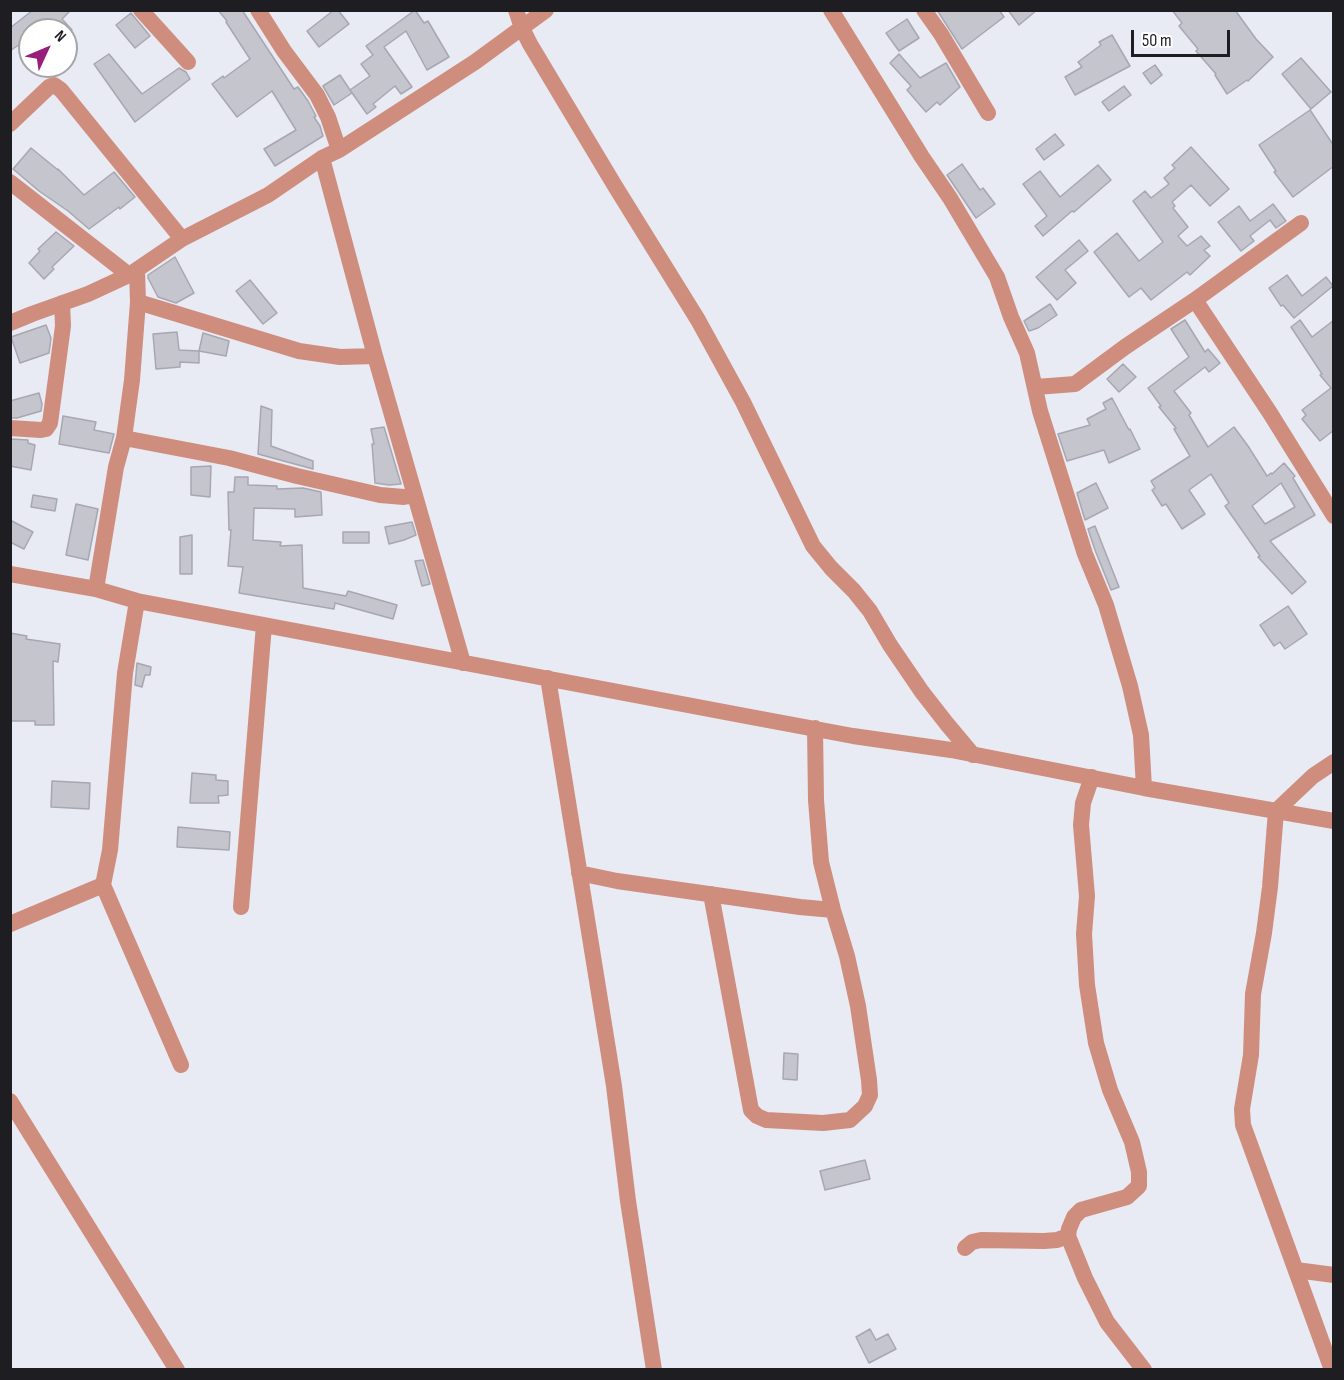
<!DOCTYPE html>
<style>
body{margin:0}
#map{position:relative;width:1344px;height:1380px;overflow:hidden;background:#e8eaf4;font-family:"Sofia Sans Condensed",sans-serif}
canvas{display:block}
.frame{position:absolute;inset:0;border:12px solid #1e1e22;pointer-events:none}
.north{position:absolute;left:18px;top:18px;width:60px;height:60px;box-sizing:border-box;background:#fff;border:2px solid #a5a5a7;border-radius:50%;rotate:46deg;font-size:16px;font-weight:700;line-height:24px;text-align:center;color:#1e1e22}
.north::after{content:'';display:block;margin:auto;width:21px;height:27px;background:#971f7a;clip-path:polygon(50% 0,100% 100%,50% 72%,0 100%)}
.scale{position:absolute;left:1131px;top:30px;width:99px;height:27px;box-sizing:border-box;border:3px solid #1e1e22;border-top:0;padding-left:8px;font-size:18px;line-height:21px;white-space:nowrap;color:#1e1e22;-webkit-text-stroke:4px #fff;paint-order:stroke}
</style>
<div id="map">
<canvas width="1344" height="1380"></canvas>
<div class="frame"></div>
<div class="north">N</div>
<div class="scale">50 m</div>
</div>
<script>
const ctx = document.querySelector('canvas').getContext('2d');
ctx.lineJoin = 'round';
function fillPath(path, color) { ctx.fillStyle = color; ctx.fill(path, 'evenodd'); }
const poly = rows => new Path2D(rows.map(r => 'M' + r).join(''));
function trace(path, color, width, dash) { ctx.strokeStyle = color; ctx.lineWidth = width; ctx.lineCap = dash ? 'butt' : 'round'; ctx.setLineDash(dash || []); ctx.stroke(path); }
const building = poly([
 [33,10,71,10,62,19,72,30,30,30,30,37,10,51,10,28,33,10],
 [218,10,242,10,294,89,298,87,308,101,316,116,314,117,320,126,323,136,275,166,264,149,296,130,272,91,237,117,212,84,223,76,224,78,250,59,226,22,227,21,218,10],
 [334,10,338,10,349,24,319,47,307,31,334,10],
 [415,10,424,23,428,21,449,57,427,70,406,31,384,47,412,87,401,94,395,86,373,104,376,107,367,114,350,90,370,76,361,64,373,55,366,46,415,10],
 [937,10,999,10,1004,17,962,49,937,10],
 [1008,10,1037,10,1019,25,1008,10],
 [1172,10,1235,10,1256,39,1273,57,1248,81,1247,80,1227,94,1215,75,1216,74,1196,51,1198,49,1179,26,1182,23,1172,10],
 [131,13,150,36,135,48,116,25,131,13],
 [907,19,919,38,899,51,886,33,907,19],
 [1112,35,1130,66,1075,95,1065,77,1082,67,1078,62,1101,45,1099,42,1112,35],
 [109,54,142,94,179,68,186,72,190,79,135,122,94,64,109,54],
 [899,54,920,78,946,63,960,87,940,105,937,102,926,112,907,90,911,86,890,63,899,54],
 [1301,58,1331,92,1311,109,1282,74,1301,58],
 [1155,65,1162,75,1151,84,1143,73,1155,65],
 [340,75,352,93,334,105,323,86,340,75],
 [1124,86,1131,95,1109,111,1102,102,1124,86],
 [1310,110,1334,146,1334,166,1293,197,1274,172,1276,171,1259,145,1310,110],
 [1055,134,1064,145,1044,160,1036,149,1055,134],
 [1191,147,1229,189,1210,206,1191,185,1172,202,1175,206,1173,208,1188,227,1178,236,1187,246,1201,236,1210,246,1204,250,1210,256,1190,275,1187,272,1151,300,1141,288,1129,297,1094,252,1117,233,1139,261,1163,242,1133,201,1145,191,1151,198,1169,184,1164,178,1175,168,1172,165,1191,147],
 [31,148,58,170,58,169,84,195,114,172,135,197,120,209,119,207,89,229,68,211,39,191,13,169,31,148],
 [962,164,980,190,983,188,995,204,976,218,947,175,962,164],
 [1098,165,1111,180,1074,212,1072,211,1043,236,1035,226,1047,216,1023,184,1040,171,1060,197,1098,165],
 [1273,204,1286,221,1276,228,1270,220,1250,236,1254,241,1241,251,1218,222,1239,206,1250,221,1273,204],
 [56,232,74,246,52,267,54,269,44,279,29,263,40,251,38,249,56,232],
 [1079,240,1088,251,1065,270,1076,283,1057,300,1036,277,1079,240],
 [175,257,194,293,176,303,158,297,148,278,148,275,175,257],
 [1287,275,1302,296,1326,277,1333,286,1294,318,1283,305,1281,306,1269,288,1287,275],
 [250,280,277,313,263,324,236,291,250,280],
 [1050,304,1057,315,1038,328,1029,331,1024,321,1050,304],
 [1185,320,1205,352,1208,349,1220,363,1209,372,1205,367,1174,391,1191,413,1189,415,1208,447,1234,427,1248,446,1267,476,1271,473,1272,474,1284,463,1295,476,1293,478,1315,515,1270,541,1306,582,1292,594,1258,557,1260,556,1225,506,1229,503,1211,474,1189,490,1205,514,1182,529,1166,504,1162,506,1152,490,1155,488,1151,481,1190,456,1174,429,1176,428,1159,407,1161,406,1148,388,1189,357,1171,329,1185,320],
 [1281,483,1295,507,1265,524,1252,506,1281,483],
 [1300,320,1312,337,1334,320,1334,430,1320,441,1302,419,1306,415,1302,410,1331,388,1320,375,1322,374,1291,327,1300,320],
 [46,325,51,338,49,353,20,363,11,337,46,325],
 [177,332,179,350,199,351,199,363,180,362,180,367,156,369,153,334,177,332],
 [203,333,229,341,226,356,199,351,203,333],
 [1123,364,1136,377,1119,392,1107,379,1123,364],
 [39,393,42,404,41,411,17,418,10,418,10,401,39,393],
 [1112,398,1129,430,1130,429,1140,449,1109,463,1104,450,1067,461,1058,434,1090,425,1087,419,1106,409,1103,403,1112,398],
 [261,406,272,410,271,446,313,461,313,469,258,454,261,406],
 [63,416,96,422,94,430,114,434,109,453,59,444,63,416],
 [384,427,401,484,389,485,375,483,372,444,374,444,371,429,384,427],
 [11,439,28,440,28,443,35,445,31,470,10,466,11,439],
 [211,466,210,497,191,495,191,467,211,466],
 [235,477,248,477,248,485,277,486,277,489,303,488,321,492,322,515,295,517,295,509,254,508,253,540,281,542,280,546,302,545,303,588,346,596,348,591,397,605,393,619,335,603,334,609,239,593,243,567,228,566,231,530,229,530,228,492,234,492,235,477],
 [1096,483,1108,508,1085,520,1077,493,1096,483],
 [33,495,57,499,55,511,31,507,33,495],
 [76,504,98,509,88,560,66,555,76,504],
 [10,520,33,532,24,549,10,542,10,520],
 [412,522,416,535,404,540,389,544,385,527,412,522],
 [1095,526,1119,587,1111,590,1095,550,1088,529,1095,526],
 [343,532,369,532,369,543,343,543,343,532],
 [192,535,192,574,180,574,180,537,192,535],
 [423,560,430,584,422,586,415,561,423,560],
 [1288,606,1307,634,1285,649,1280,642,1274,646,1260,625,1288,606],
 [10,633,27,636,26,639,60,644,58,662,53,661,54,725,35,725,35,721,10,721,10,633],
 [137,663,151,667,150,675,145,675,142,687,135,685,137,663],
 [192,773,216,775,216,780,228,781,228,795,218,796,219,803,190,803,192,773],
 [52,781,90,783,89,809,51,807,52,781],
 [178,827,230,832,229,850,177,847,178,827],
 [784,1053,798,1054,797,1080,783,1079,784,1053],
 [865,1160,870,1179,825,1190,820,1171,865,1160],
 [870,1329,876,1340,888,1334,896,1349,869,1363,856,1337,870,1329]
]);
const minor = poly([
 [141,10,188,62],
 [258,10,284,51,317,95,328,117,339,150],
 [516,10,522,28,530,44,615,186,698,320,743,402,813,546,831,568,854,591,870,611,890,645,922,692,947,724,973,755],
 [831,10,922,157,950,198,997,277,1011,317,1027,353,1040,411,1085,554,1106,605,1130,686,1141,735,1144,788],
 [924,10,941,34,988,113],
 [10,124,49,87,54,85,61,90,182,239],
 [322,158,375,356,463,663],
 [10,182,129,275],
 [1195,300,1270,413,1334,516],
 [138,302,299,351,340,357,375,356],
 [10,323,32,314,88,294,129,275,182,239,268,195,322,158,339,150,475,62,546,10],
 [1036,387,1075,384,1125,347,1195,300,1301,223],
 [10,428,41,430,46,429,50,423,63,326,62,303],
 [124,438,229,458,297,476,380,495,404,497,415,495],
 [10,574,96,589,137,601,751,717,853,736,951,750,1144,788,1334,821],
 [96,589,116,467,124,438,132,380,138,302,137,270],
 [548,678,614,1086,628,1201,654,1370],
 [1092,777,1083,803,1081,825,1087,896,1084,934,1087,985,1096,1043,1110,1090,1132,1142,1139,1172,1139,1186,1127,1197,1081,1210,1074,1217,1069,1229,1068,1236,1085,1278,1107,1322,1144,1370],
 [579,873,617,881,800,907,833,910],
 [103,885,181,1065],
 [711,894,751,1110,757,1116,766,1120,823,1123,850,1120,865,1106,870,1095,869,1080,858,1006,847,956,833,910,821,862,816,800,815,728],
 [241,907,264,625],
 [10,924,103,885,110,850,125,673,137,601],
 [10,1101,177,1370],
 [965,1248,972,1242,981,1240,1044,1241,1057,1240,1068,1236],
 [1296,1270,1334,1275],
 [1332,1370,1243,1125,1242,1109,1251,1055,1253,994,1264,933,1270,887,1276,811,1313,776,1334,762]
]);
fillPath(building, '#c5c5ce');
trace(building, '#a8a7b1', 1.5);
trace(minor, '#cf8d7e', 16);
</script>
